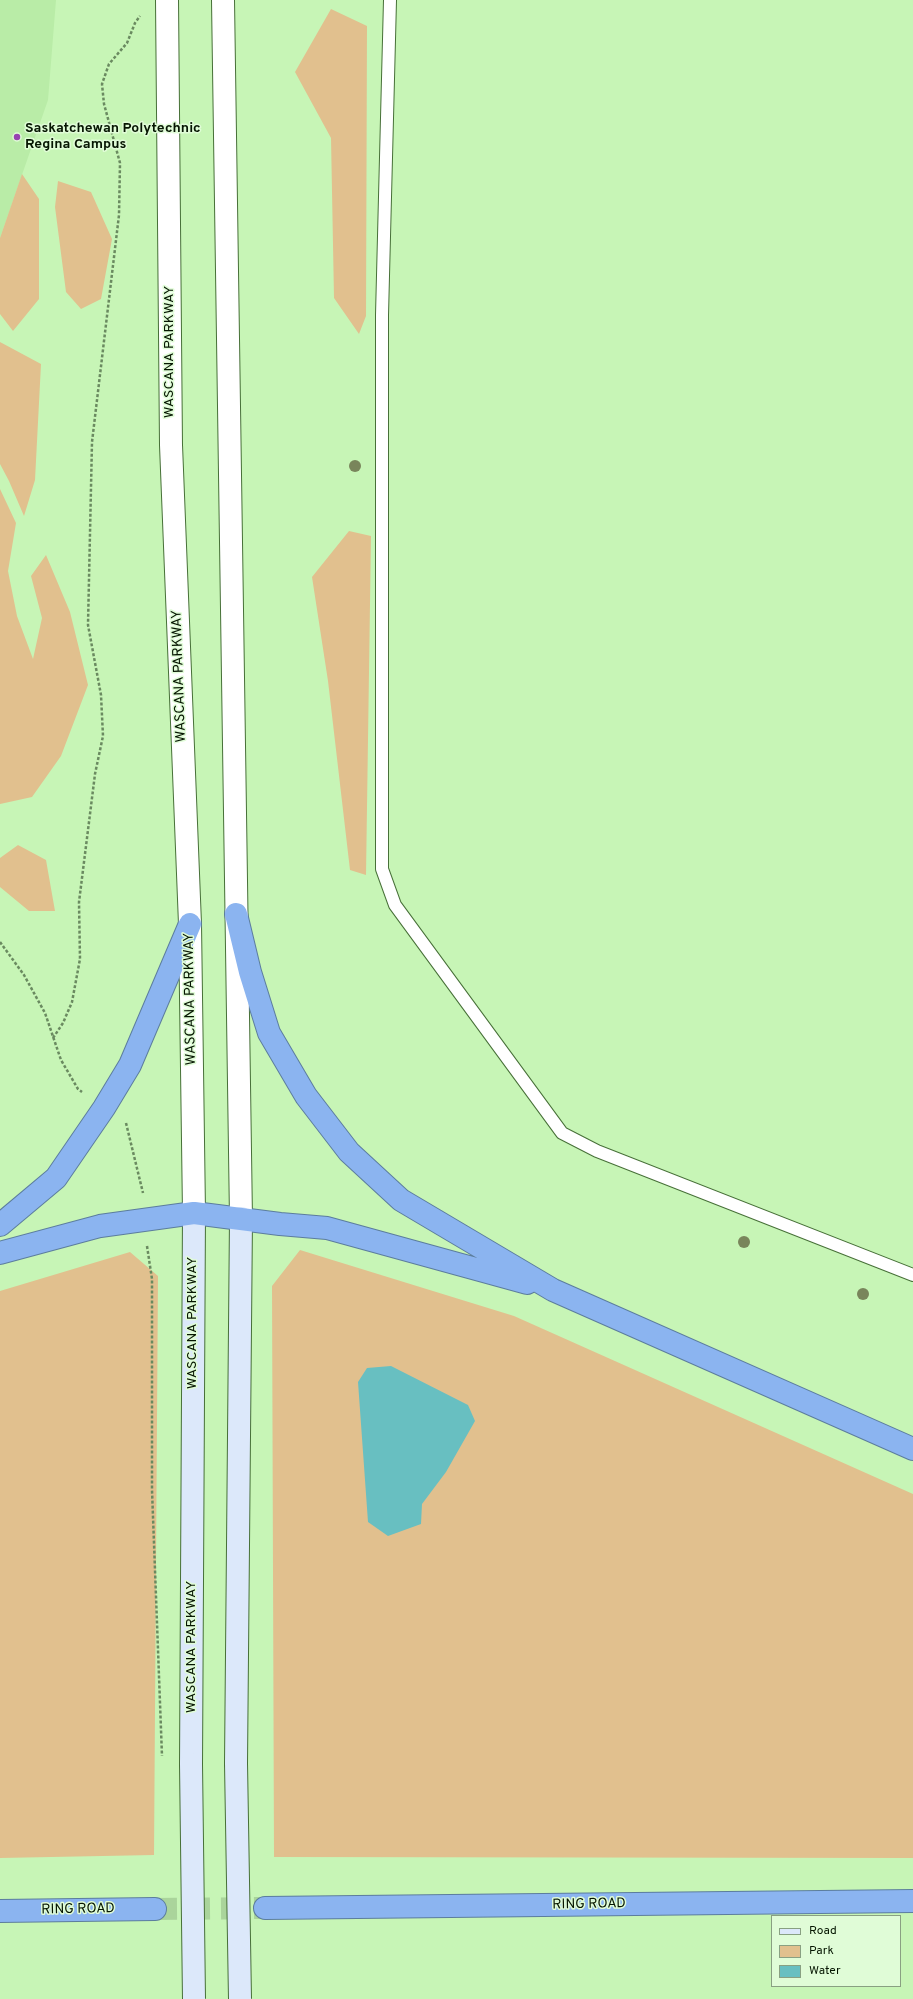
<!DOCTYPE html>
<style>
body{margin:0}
#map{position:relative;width:913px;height:1999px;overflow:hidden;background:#c7f5b6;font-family:Overpass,sans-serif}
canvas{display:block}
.legend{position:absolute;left:771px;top:1915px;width:130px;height:72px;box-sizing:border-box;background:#e0fcd7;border:1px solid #89a082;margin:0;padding:5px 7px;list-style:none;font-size:12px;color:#061602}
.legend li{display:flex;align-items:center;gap:8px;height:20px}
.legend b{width:20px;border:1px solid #89a082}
</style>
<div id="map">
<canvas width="913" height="1999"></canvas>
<ul class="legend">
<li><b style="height:5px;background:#dce8fa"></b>Road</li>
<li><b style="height:11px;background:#e1c08e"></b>Park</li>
<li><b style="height:11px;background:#68bfc1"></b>Water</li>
</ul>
</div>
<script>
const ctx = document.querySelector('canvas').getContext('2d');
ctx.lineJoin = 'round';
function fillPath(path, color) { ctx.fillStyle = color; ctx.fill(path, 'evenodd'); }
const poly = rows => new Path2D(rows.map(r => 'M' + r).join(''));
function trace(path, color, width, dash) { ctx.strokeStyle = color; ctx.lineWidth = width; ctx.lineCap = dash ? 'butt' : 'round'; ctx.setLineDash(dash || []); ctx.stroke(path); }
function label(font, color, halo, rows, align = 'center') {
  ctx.font = font + ' Overpass,sans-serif'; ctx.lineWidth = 3; ctx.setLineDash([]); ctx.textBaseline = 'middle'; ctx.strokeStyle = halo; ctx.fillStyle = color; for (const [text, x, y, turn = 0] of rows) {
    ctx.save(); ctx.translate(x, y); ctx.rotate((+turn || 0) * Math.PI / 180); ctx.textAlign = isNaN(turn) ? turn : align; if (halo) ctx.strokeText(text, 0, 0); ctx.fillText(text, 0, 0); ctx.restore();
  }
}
const built = poly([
 [0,0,56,0,48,100,0,238]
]);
const green = poly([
 [331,9,367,26,366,316,359,334,334,298,331,138,295,72],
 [22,174,39,199,39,299,13,331,0,314,0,238],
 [58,181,91,192,112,239,101,299,81,309,66,292,55,207],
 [0,342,41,364,35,480,24,516,9,481,0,464],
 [0,489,16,523,8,571,17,616,33,659,42,618,31,576,46,555,70,612,88,685,61,756,32,797,0,804],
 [349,531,371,536,366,875,350,870,328,681,312,577],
 [18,845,46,860,55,911,29,911,0,887,0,858],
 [300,1250,514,1316,913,1494,913,1858,274,1857,272,1286],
 [130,1252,158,1276,154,1855,0,1858,0,1291]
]);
const water = poly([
 [391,1366,468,1405,475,1421,446,1472,422,1504,421,1524,388,1536,368,1522,358,1382,367,1368]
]);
const highwayTunnel = poly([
 [155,1909,265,1908]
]);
const path = poly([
 [0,942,24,975,45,1013,61,1060,78,1089,82,1092],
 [53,1038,63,1023,72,1002,80,959,79,902,95,774,103,736,101,695,88,625,92,442,119,215,120,163,104,104,102,84,109,64,127,43,135,23,140,16],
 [126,1123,143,1193],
 [147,1246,152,1279,152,1490,162,1756]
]);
const lane = poly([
 [390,0,382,315,382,869,395,905,562,1133,597,1151,913,1275]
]);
const street = poly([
 [167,0,171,445,190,924,194,1213],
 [223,0,241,1218]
]);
const secondary = poly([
 [236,1763,241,1218],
 [191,1764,194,1213]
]);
const highway = poly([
 [236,914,250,972,269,1033,306,1096,349,1152,401,1200,553,1290,913,1449],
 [0,1225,56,1178,104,1108,130,1065,190,924],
 [0,1253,100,1226,194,1213,280,1224,327,1228,527,1283],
 [265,1908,913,1901],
 [0,1911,155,1909]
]);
const secondaryBridge = poly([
 [236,1763,240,1999],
 [191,1764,194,1999]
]);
const trees = [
 [355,466],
 [744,1242],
 [863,1294]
];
const markers = [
 [17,137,4,"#9743b1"]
];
const poiNames = [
 ["Saskatchewan Polytechnic",25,129],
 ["Regina Campus",25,145]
];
const streetNames = [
 ["WASCANA PARKWAY",170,352,-90],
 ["WASCANA PARKWAY",180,676,-92],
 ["WASCANA PARKWAY",191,999,-91],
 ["WASCANA PARKWAY",193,1323,-90],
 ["WASCANA PARKWAY",192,1647,-90],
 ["RING ROAD",589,1905,-1],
 ["RING ROAD",78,1910,-1]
];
fillPath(built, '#b9eca7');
fillPath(green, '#e1c08e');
fillPath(water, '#68bfc1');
trace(highwayTunnel, '#aad49b', 22, [22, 11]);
trace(lane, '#477038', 14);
trace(street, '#477038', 24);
trace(secondary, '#477038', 24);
trace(highway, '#5c7d9d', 24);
trace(path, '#6a8a60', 2.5, [3, 2]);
trace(lane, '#fff', 12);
trace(street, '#fff', 22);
trace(secondary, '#dce8fa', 22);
trace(highway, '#8bb4f0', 22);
trace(secondaryBridge, '#477038', 24, []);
trace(secondaryBridge, '#dce8fa', 22);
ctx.fillStyle = '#79855b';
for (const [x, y] of trees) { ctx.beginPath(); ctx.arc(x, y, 6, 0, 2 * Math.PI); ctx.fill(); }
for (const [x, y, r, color] of markers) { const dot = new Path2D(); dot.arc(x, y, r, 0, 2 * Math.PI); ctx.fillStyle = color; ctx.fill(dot); trace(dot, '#e0fcd7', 1.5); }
label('bold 14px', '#061602', '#e0fcd7', poiNames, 'left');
label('14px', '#061602', '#e0fcd7', streetNames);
</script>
